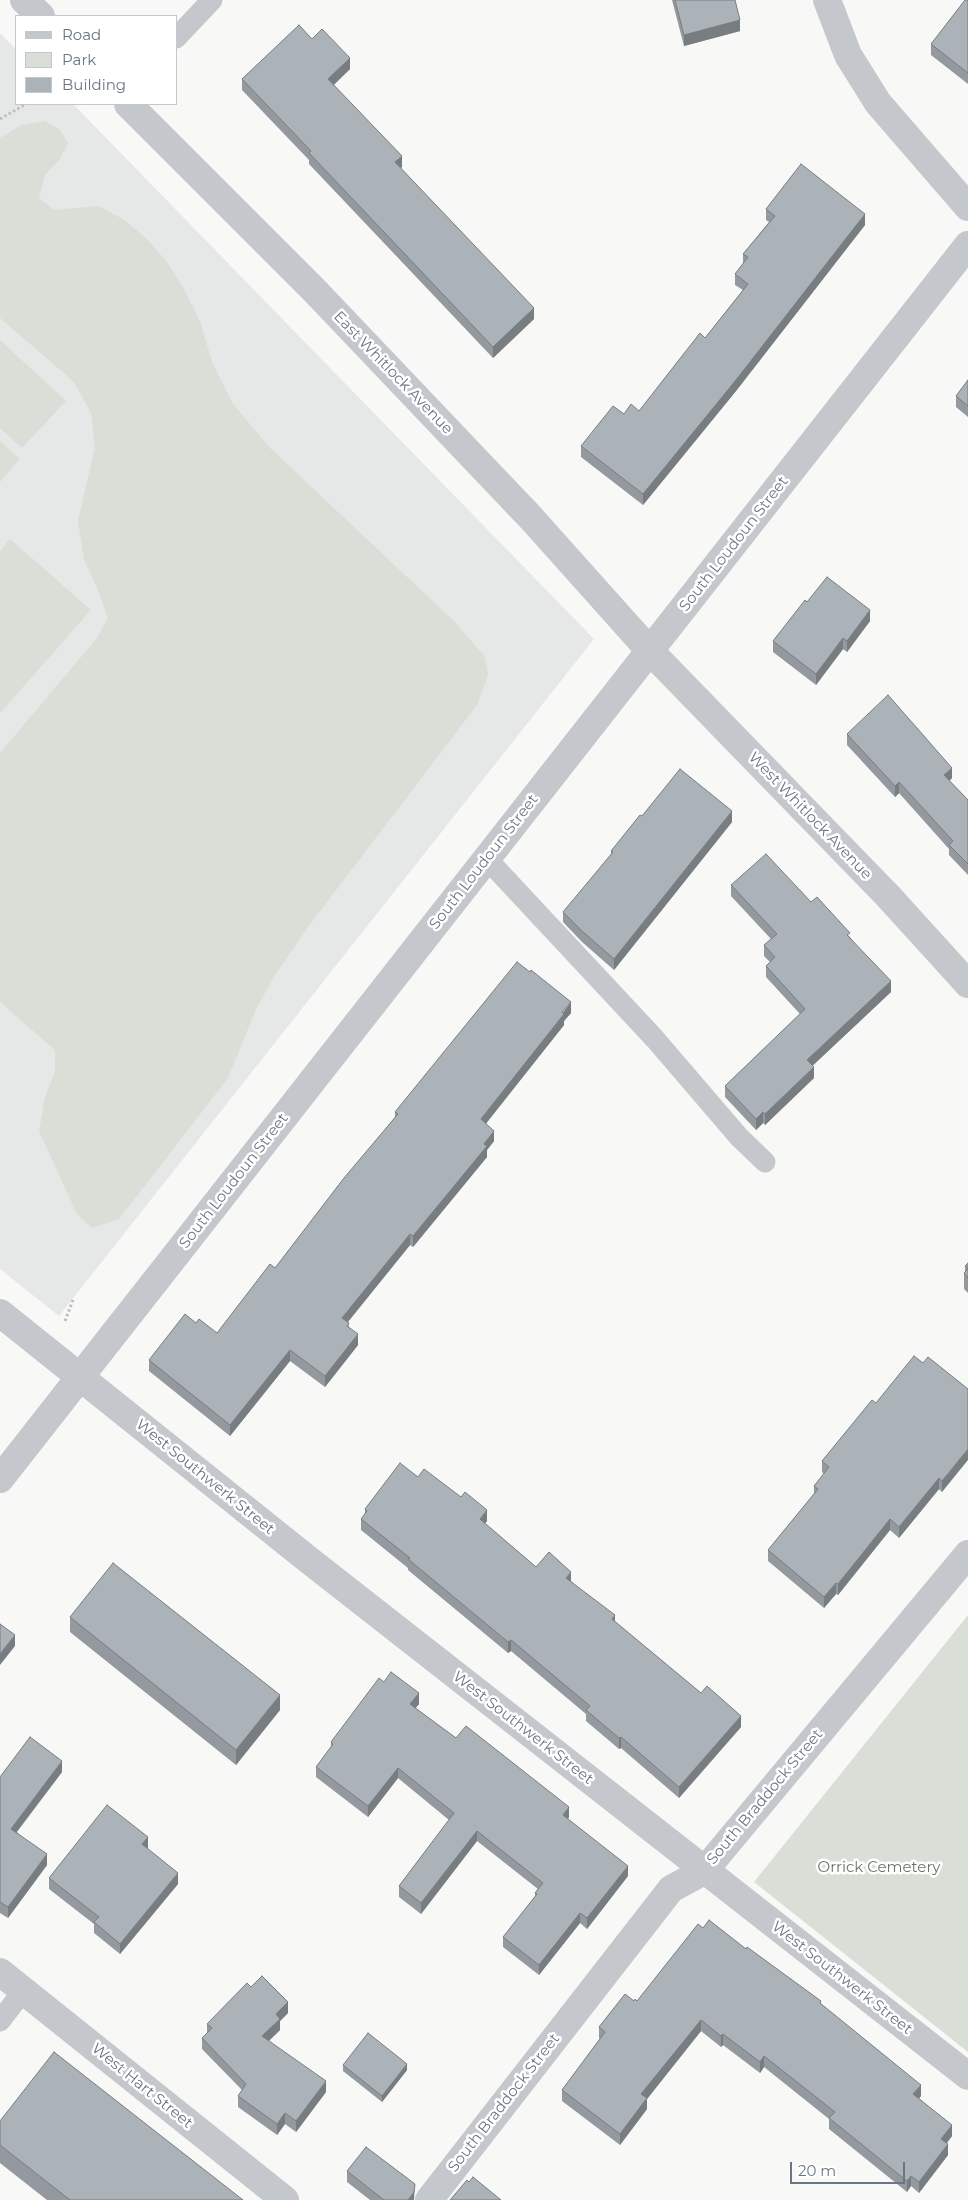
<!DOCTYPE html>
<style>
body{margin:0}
#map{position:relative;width:968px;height:2200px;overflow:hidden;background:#f8f8f6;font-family:Montserrat,sans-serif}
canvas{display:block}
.legend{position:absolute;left:15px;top:15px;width:162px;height:90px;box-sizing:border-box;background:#fff;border:1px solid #c3c8cf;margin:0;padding:6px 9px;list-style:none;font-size:15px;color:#697686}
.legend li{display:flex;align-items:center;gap:10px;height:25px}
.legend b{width:25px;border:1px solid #c3c8cf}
.scale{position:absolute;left:790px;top:2162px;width:115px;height:22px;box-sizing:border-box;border:2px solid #697686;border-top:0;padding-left:6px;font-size:15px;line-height:18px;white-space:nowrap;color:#697686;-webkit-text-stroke:4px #fff;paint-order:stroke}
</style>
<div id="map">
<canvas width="968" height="2200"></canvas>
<ul class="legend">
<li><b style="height:6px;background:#c4c7cb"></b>Road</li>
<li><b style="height:14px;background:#d9dfd7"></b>Park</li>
<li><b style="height:14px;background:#abb2b8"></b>Building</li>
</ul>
<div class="scale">20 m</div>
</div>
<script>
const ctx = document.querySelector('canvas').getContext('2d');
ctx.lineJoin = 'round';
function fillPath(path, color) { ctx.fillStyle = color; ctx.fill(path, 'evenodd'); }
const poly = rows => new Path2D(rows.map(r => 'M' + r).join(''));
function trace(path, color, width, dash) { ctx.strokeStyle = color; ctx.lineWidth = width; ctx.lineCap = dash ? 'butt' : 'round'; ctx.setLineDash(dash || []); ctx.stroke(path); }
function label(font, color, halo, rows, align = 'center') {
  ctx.font = font + ' Montserrat,sans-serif'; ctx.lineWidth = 5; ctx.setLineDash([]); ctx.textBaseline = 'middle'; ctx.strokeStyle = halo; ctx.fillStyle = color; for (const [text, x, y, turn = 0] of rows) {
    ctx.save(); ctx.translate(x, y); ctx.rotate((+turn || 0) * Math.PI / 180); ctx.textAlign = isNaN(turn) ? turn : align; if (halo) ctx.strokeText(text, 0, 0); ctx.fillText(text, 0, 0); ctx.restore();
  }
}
const built = poly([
 [0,33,16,49,16,104,73,104,594,639,59,1316,0,1269]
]);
const green = poly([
 [45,121,59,129,68,143,60,159,45,175,39,198,54,210,98,206,123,219,146,238,167,262,185,291,200,321,212,362,233,404,270,448,457,624,485,657,488,675,477,705,311,923,275,975,256,1009,228,1078,119,1219,92,1228,77,1214,39,1131,45,1097,55,1072,55,1050,0,1002,0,753,97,638,108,618,98,590,84,560,78,521,95,447,91,413,74,382,0,318,0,138,21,125],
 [0,340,66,401,22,448,0,428],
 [0,441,20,459,0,482],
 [10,539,91,610,0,713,0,551],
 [968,1615,968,2052,754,1882]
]);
const path = poly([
 [0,119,26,104],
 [65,1321,73,1300]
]);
const service = poly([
 [176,38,212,0],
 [487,859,655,1039,739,1137,765,1162],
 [0,2021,23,1991]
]);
const minor = poly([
 [24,0,41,16],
 [827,0,848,55,878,103,968,207],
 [128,104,315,291,532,519,650,651,888,896,968,984],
 [0,1972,285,2200],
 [429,2200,671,1889,704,1871,968,1554]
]);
const tertiary = poly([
 [0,1313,310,1561,968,2076],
 [0,1479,968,245]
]);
const wall = poly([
 [672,0,735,0,740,31,684,46],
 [968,0,968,84,931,55,931,44],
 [312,39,350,69,334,85,402,167,400,168,534,319,493,358,309,164,309,160,242,90,242,79],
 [766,209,865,225,736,391,643,505,581,457,581,446,624,414,639,411,705,338,743,290,735,285,735,274,743,264,743,254,769,222,766,220],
 [968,380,968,417,956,407,956,396],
 [807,602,870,621,847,652,843,649,816,685,773,652,773,641],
 [847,734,952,778,949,781,968,800,968,875,949,855,949,849,899,793,895,797,847,745],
 [642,816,732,822,614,970,582,942,563,922,563,912,611,855,611,851],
 [731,885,811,902,850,937,891,992,812,1066,814,1078,765,1125,763,1123,756,1130,725,1097,725,1086,800,1014,766,977,766,966,770,962,764,956,764,945,771,939,731,896],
 [571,1013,564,1021,564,1025,486,1123,494,1141,487,1150,487,1157,413,1247,410,1245,348,1322,349,1327,358,1345,325,1387,290,1361,230,1436,149,1371,149,1360,196,1323,217,1333,275,1268,395,1117,395,1112],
 [968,1263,968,1293,964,1289,964,1273,965,1272,965,1266],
 [923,1363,968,1389,942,1492,939,1489,899,1538,890,1530,838,1595,836,1594,824,1608,768,1561,768,1550,814,1494,814,1486,824,1474,822,1472,822,1461,876,1403],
 [418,1477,487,1521,485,1524,536,1567,571,1581,615,1622,741,1727,679,1798,621,1748,619,1749,586,1721,586,1714,511,1651,508,1653,408,1570,408,1568,361,1530,361,1519,365,1514,365,1509],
 [70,1617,280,1710,236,1765,70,1632],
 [384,1682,419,1704,415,1708,456,1738,569,1817,568,1819,628,1876,587,1929,580,1923,539,1975,503,1947,503,1937,535,1897,535,1893,538,1889,477,1841,421,1914,399,1897,399,1886,449,1820,398,1778,368,1817,316,1777,316,1767,331,1748,331,1742],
 [62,1772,17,1832,47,1865,8,1918,0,1913,0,1777],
 [147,1848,178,1884,120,1954,94,1933,94,1924,49,1889,49,1878,148,1848],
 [703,1928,746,1949,821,2004,921,2096,919,2098,952,2136,947,2143,948,2155,919,2193,911,2186,907,2192,829,2129,829,2119,764,2067,760,2073,723,2045,721,2047,701,2031,647,2099,647,2109,620,2145,562,2101,562,2090,600,2039,599,2038,599,2027,634,2001,637,2001],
 [251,1987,288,2013,280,2021,280,2030,269,2041,326,2092,296,2132,285,2124,277,2135,238,2107,238,2096,242,2090,202,2049,202,2038,207,2033,207,2024],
 [343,2065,407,2070,382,2102,343,2071],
 [0,2121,243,2200,47,2200,0,2163],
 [347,2171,414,2200,370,2200,347,2182]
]);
const shadedWall = poly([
 [740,20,740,31,684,46,684,35],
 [350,58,350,69,328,90,328,79],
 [402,156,402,167,395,173,395,162],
 [865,214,865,225,736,391,643,505,643,494],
 [534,308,534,319,493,358,493,347],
 [870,610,870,621,847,652,847,641],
 [843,638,843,649,816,685,816,674],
 [952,768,952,778,944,786,944,775],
 [899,782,899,793,895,797,895,786],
 [732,811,732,822,614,970,614,959],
 [891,981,891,992,807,1071,807,1060],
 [571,1002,571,1013,564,1021,564,1025,481,1130,481,1119],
 [814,1067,814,1078,765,1125,765,1114],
 [763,1112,763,1123,756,1130,756,1119],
 [494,1131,494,1141,487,1150,487,1157,413,1247,413,1236],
 [410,1234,410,1245,342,1329,342,1318],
 [358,1334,358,1345,325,1387,325,1376],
 [290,1350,290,1361,230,1436,230,1425],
 [968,1449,968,1460,942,1492,942,1481],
 [939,1478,939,1489,899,1538,899,1527],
 [487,1510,487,1521,480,1530,480,1519],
 [890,1519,890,1530,838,1595,838,1584],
 [571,1572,571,1583,566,1578],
 [836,1583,836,1594,824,1608,824,1597],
 [615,1615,615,1626,612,1619],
 [15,1635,15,1646,0,1665,0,1654],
 [511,1640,511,1651,508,1653,508,1642],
 [419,1693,419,1704,410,1715,410,1704],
 [280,1695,280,1710,236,1765,236,1750],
 [741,1716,741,1727,679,1798,679,1787],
 [621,1737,621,1748,619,1749,619,1738],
 [62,1761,62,1772,11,1839,11,1829],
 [398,1768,398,1778,368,1817,368,1806],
 [569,1807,569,1817,563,1826,563,1815],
 [477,1831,477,1841,421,1914,421,1903],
 [148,1837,148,1848,142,1855,142,1844],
 [47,1854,47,1865,8,1918,8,1907],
 [628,1866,628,1876,587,1929,587,1918],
 [178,1873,178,1884,120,1954,120,1944],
 [580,1913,580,1923,539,1975,539,1965],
 [288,2002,288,2013,280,2021,280,2030,262,2047,262,2036,276,2014],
 [701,2020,701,2031,647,2099,647,2109,620,2145,620,2134,641,2094],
 [723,2034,723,2045,721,2047,721,2036],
 [764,2056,764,2067,760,2073,760,2062],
 [407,2064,407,2070,382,2102,382,2096],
 [326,2081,326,2092,296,2132,296,2121],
 [921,2085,921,2096,913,2105,913,2094],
 [285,2113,285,2124,277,2135,277,2124],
 [952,2125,952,2136,941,2150,941,2139],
 [948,2144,948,2155,919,2193,919,2182],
 [911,2176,911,2186,907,2192,907,2181],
 [415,2184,414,2200,408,2200]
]);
const building = poly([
 [675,0,735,0,740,20,684,35,675,0],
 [965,0,968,0,968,73,931,44,965,0],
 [299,25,312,39,322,29,350,58,328,79,402,156,395,162,534,308,493,347,309,153,311,151,242,79,299,25],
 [801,164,865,214,736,380,643,494,581,446,613,406,624,414,631,404,639,411,700,333,705,338,748,284,735,274,748,257,743,254,775,216,766,209,801,164],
 [968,380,968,406,956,396,968,380],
 [827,577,870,610,847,641,843,638,816,674,773,641,805,600,807,602,827,577],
 [888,695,952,768,944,775,968,800,968,864,949,845,953,841,899,782,895,786,847,734,888,695],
 [680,769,732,811,614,959,582,931,563,912,613,852,611,851,640,815,642,816,680,769],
 [766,854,811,902,817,897,850,933,847,935,891,981,807,1060,814,1067,765,1114,763,1112,756,1119,725,1086,805,1009,766,966,775,957,764,945,777,934,731,885,766,854],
 [517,962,530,972,531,970,571,1002,562,1012,564,1014,481,1119,494,1131,484,1144,487,1146,413,1236,410,1234,342,1318,349,1323,347,1326,358,1334,325,1376,290,1350,230,1425,149,1360,185,1314,196,1323,199,1319,217,1333,270,1264,275,1268,344,1178,398,1114,395,1112,517,962],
 [968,1263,968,1268,965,1266,968,1263],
 [968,1269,968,1278,964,1273,968,1269],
 [914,1356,923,1363,928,1357,968,1389,968,1449,942,1481,939,1478,899,1527,890,1519,838,1584,836,1583,824,1597,768,1550,818,1489,814,1486,829,1467,822,1461,872,1400,876,1403,914,1356],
 [400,1463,418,1477,424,1469,461,1497,465,1492,487,1510,480,1519,536,1567,549,1552,571,1572,566,1578,615,1615,612,1619,701,1693,707,1686,741,1716,679,1787,621,1737,619,1738,586,1710,590,1706,511,1640,508,1642,408,1559,410,1558,361,1519,367,1511,365,1509,400,1463],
 [113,1563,280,1695,236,1750,70,1617,113,1563],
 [0,1624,15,1635,0,1654,0,1624],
 [391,1672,419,1693,410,1704,456,1738,466,1726,569,1807,563,1815,628,1866,587,1918,580,1913,539,1965,503,1937,537,1894,535,1893,543,1883,477,1831,421,1903,399,1886,454,1813,398,1768,368,1806,316,1767,333,1744,331,1742,379,1678,384,1682,391,1672],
 [30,1737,62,1761,11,1829,47,1854,8,1907,0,1902,0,1777,30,1737],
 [107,1805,148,1837,142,1844,178,1873,120,1944,94,1922,99,1917,49,1878,107,1805],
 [709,1920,746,1949,747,1947,821,2001,820,2003,921,2085,913,2094,952,2125,941,2139,948,2144,919,2182,911,2176,907,2181,829,2118,835,2112,764,2056,760,2062,723,2034,721,2036,701,2020,641,2094,647,2098,620,2134,562,2090,605,2032,599,2027,625,1994,634,2001,635,1999,637,2001,698,1924,703,1928,709,1920],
 [262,1976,288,2002,276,2014,280,2019,262,2036,326,2081,296,2121,285,2113,277,2124,238,2096,246,2084,202,2038,212,2028,207,2024,247,1983,251,1987,262,1976],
 [368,2033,407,2064,382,2096,343,2065,368,2033],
 [54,2052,243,2200,70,2200,0,2145,0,2121,54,2052],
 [366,2147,415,2184,414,2192,408,2200,384,2200,347,2171,366,2147],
 [473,2177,501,2200,450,2200,467,2180,469,2182,473,2177]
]);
const streetNames = [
 ["East Whitlock Avenue",393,373,46],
 ["South Loudoun Street",734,544,-52],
 ["West Whitlock Avenue",810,816,46],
 ["South Loudoun Street",484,862,-52],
 ["South Loudoun Street",234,1181,-52],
 ["West Southwerk Street",205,1477,39],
 ["West Southwerk Street",523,1728,38],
 ["South Braddock Street",765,1797,-50],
 ["West Southwerk Street",842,1978,38],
 ["West Hart Street",142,2086,39],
 ["South Braddock Street",504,2103,-52]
];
const parkNames = [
 ["Orrick Cemetery",879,1868]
];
fillPath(built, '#e6e7e7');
fillPath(green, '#d9dfd7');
trace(path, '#bcbec1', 3, [2.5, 2.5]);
trace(service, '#c4c7cb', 21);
trace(minor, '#c4c7cb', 28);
trace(tertiary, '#c4c7cb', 28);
fillPath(wall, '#93999e');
fillPath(shadedWall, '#787d81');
fillPath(building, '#abb2b8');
trace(building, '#787d81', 1);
label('15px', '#697686', '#fff', streetNames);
label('15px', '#657863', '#fff', parkNames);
</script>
